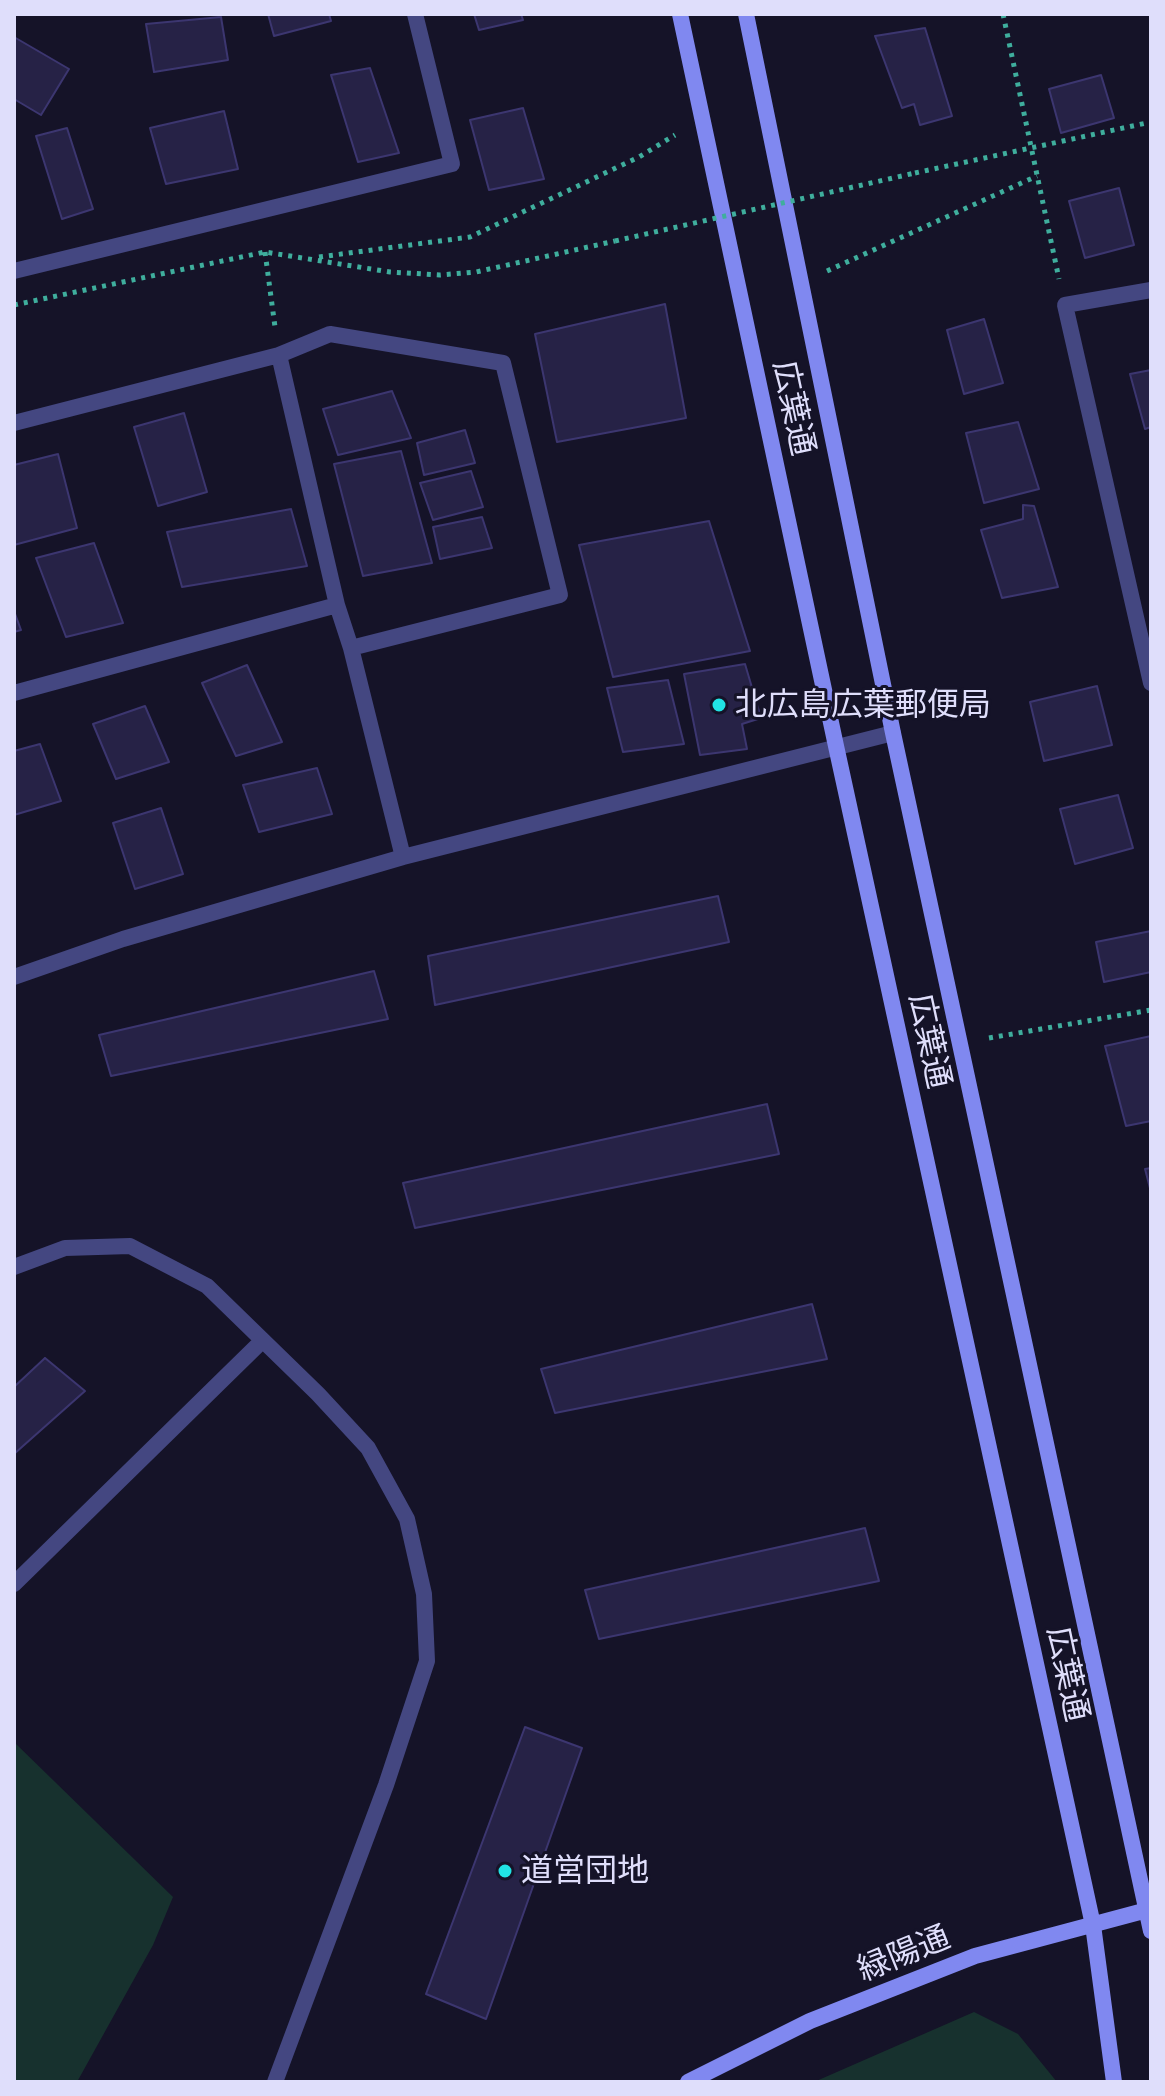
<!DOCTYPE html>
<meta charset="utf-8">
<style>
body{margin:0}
#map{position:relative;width:1165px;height:2096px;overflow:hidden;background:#151328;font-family:"Alegreya Sans",sans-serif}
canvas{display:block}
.frame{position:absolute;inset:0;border:16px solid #dfdefb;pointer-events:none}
</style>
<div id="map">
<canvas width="1165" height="2096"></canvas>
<div class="frame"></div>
</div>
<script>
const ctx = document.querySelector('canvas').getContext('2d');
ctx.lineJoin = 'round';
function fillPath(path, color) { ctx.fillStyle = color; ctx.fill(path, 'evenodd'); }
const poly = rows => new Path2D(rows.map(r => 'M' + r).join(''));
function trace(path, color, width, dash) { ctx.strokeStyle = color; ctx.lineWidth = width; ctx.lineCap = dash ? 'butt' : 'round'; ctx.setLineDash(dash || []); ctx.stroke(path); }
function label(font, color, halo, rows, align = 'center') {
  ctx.font = font + ' "Alegreya Sans","Noto Sans JP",sans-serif'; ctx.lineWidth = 6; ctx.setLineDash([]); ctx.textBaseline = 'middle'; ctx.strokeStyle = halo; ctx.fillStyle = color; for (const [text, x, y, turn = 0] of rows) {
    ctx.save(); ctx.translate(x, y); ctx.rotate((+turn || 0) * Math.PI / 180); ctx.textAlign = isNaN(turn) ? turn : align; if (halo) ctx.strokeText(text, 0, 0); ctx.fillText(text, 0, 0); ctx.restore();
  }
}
const green = poly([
 [14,1742,173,1897,153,1945,77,2082,14,2082],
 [974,2012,1018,2034,1057,2082,814,2082]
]);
const building = poly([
 [268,14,329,14,331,21,274,36,268,14],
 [474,14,521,14,523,20,479,30,474,14],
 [221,17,228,60,154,72,146,24,221,17],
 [925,28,952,116,920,125,914,104,902,108,875,36,925,28],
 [14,37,69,69,41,115,14,99,14,37],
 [370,68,399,153,358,162,331,75,370,68],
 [1101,75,1114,118,1061,133,1049,89,1101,75],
 [523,108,544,179,489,190,470,120,523,108],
 [224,111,238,169,166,184,150,128,224,111],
 [67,128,93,209,62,219,36,136,67,128],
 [1119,188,1134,245,1085,258,1069,201,1119,188],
 [665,304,686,418,557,442,535,334,665,304],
 [984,319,1003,383,964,394,947,330,984,319],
 [1151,370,1151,427,1145,429,1130,374,1151,370],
 [392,391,411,438,338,455,323,409,392,391],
 [184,413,207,492,158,506,134,427,184,413],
 [1018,422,1039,489,984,503,966,433,1018,422],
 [465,430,475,463,424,475,417,443,465,430],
 [401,451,432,563,363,576,334,464,401,451],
 [58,454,77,528,14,545,14,465,58,454],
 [471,471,483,507,433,520,420,483,471,471],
 [1023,505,1034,506,1058,587,1002,598,981,530,1023,519,1023,505],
 [291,509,307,566,182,587,167,532,291,509],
 [482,517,492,548,440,559,433,527,482,517],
 [709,521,750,651,613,677,579,545,709,521],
 [94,543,123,623,66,637,36,558,94,543],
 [14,611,21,630,14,632,14,611],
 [745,664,761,718,742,724,747,749,700,755,684,674,745,664],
 [247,665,282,742,236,756,202,683,247,665],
 [668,680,684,744,623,752,607,688,668,680],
 [1097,686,1112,745,1044,761,1030,702,1097,686],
 [145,706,169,762,116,779,93,724,145,706],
 [40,744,61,801,14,815,14,751,40,744],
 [317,768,332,814,259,832,243,785,317,768],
 [1118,795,1133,848,1075,864,1060,809,1118,795],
 [161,808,183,874,135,889,113,823,161,808],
 [718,896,729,942,435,1005,428,956,718,896],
 [1151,931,1151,972,1104,982,1096,942,1151,931],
 [374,971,388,1019,111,1076,99,1035,374,971],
 [1151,1036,1151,1121,1126,1126,1105,1046,1151,1036],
 [767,1104,779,1154,415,1228,403,1183,767,1104],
 [1151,1168,1151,1192,1145,1169,1151,1168],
 [812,1304,827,1359,555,1413,541,1369,812,1304],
 [45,1358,85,1391,14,1454,14,1387,45,1358],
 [865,1528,879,1581,599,1639,585,1590,865,1528],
 [525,1727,582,1748,486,2019,426,1994,525,1727]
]);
const path = poly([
 [1003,14,1059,279],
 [915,173,1151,122],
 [265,252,275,327],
 [319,257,470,237,639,157,675,135],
 [827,271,1037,176],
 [14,305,265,252,390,272,440,275,476,272,615,241],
 [989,1038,1151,1010]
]);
const street = poly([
 [14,271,452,164,415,14],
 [1151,290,1065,305,1151,683],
 [279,355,330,334,503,363,560,595,351,648],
 [14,423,279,355,337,605,351,648,403,857],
 [14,693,337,605],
 [14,977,123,939,403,857,893,733],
 [14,1267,65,1248,130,1246,207,1286,318,1394,368,1448,407,1519,424,1594,427,1661,386,1785,275,2082],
 [14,1584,262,1341]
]);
const secondary = poly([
 [680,14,836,746,1093,1925,1114,2082],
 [746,14,893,733,1151,1931],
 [688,2082,810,2021,975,1956,1151,1909]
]);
const pathBridge = poly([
 [615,241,915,173]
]);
const markers = [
 [719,705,8,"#21e3e4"],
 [505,1871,8,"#21e3e4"]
];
const streetNames = [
 ["広葉通",793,408,78],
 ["広葉通",929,1041,78],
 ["広葉通",1067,1674,78],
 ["緑陽通",904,1954,-22]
];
const poiNames = [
 ["北広島広葉郵便局",735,705],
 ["道営団地",521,1871]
];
fillPath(green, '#17312e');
fillPath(building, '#262246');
trace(building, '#3c3670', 2);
trace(path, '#3fae9d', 5, [4, 6]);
trace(street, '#444781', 16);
trace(secondary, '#8088f0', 16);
trace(pathBridge, '#3fae9d', 5, [4, 6]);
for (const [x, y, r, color] of markers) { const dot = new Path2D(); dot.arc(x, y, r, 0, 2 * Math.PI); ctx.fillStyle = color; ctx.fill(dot); trace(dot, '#151328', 3); }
label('32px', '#dfdefb', '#151328', streetNames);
label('32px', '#dfdefb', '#151328', poiNames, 'left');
</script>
